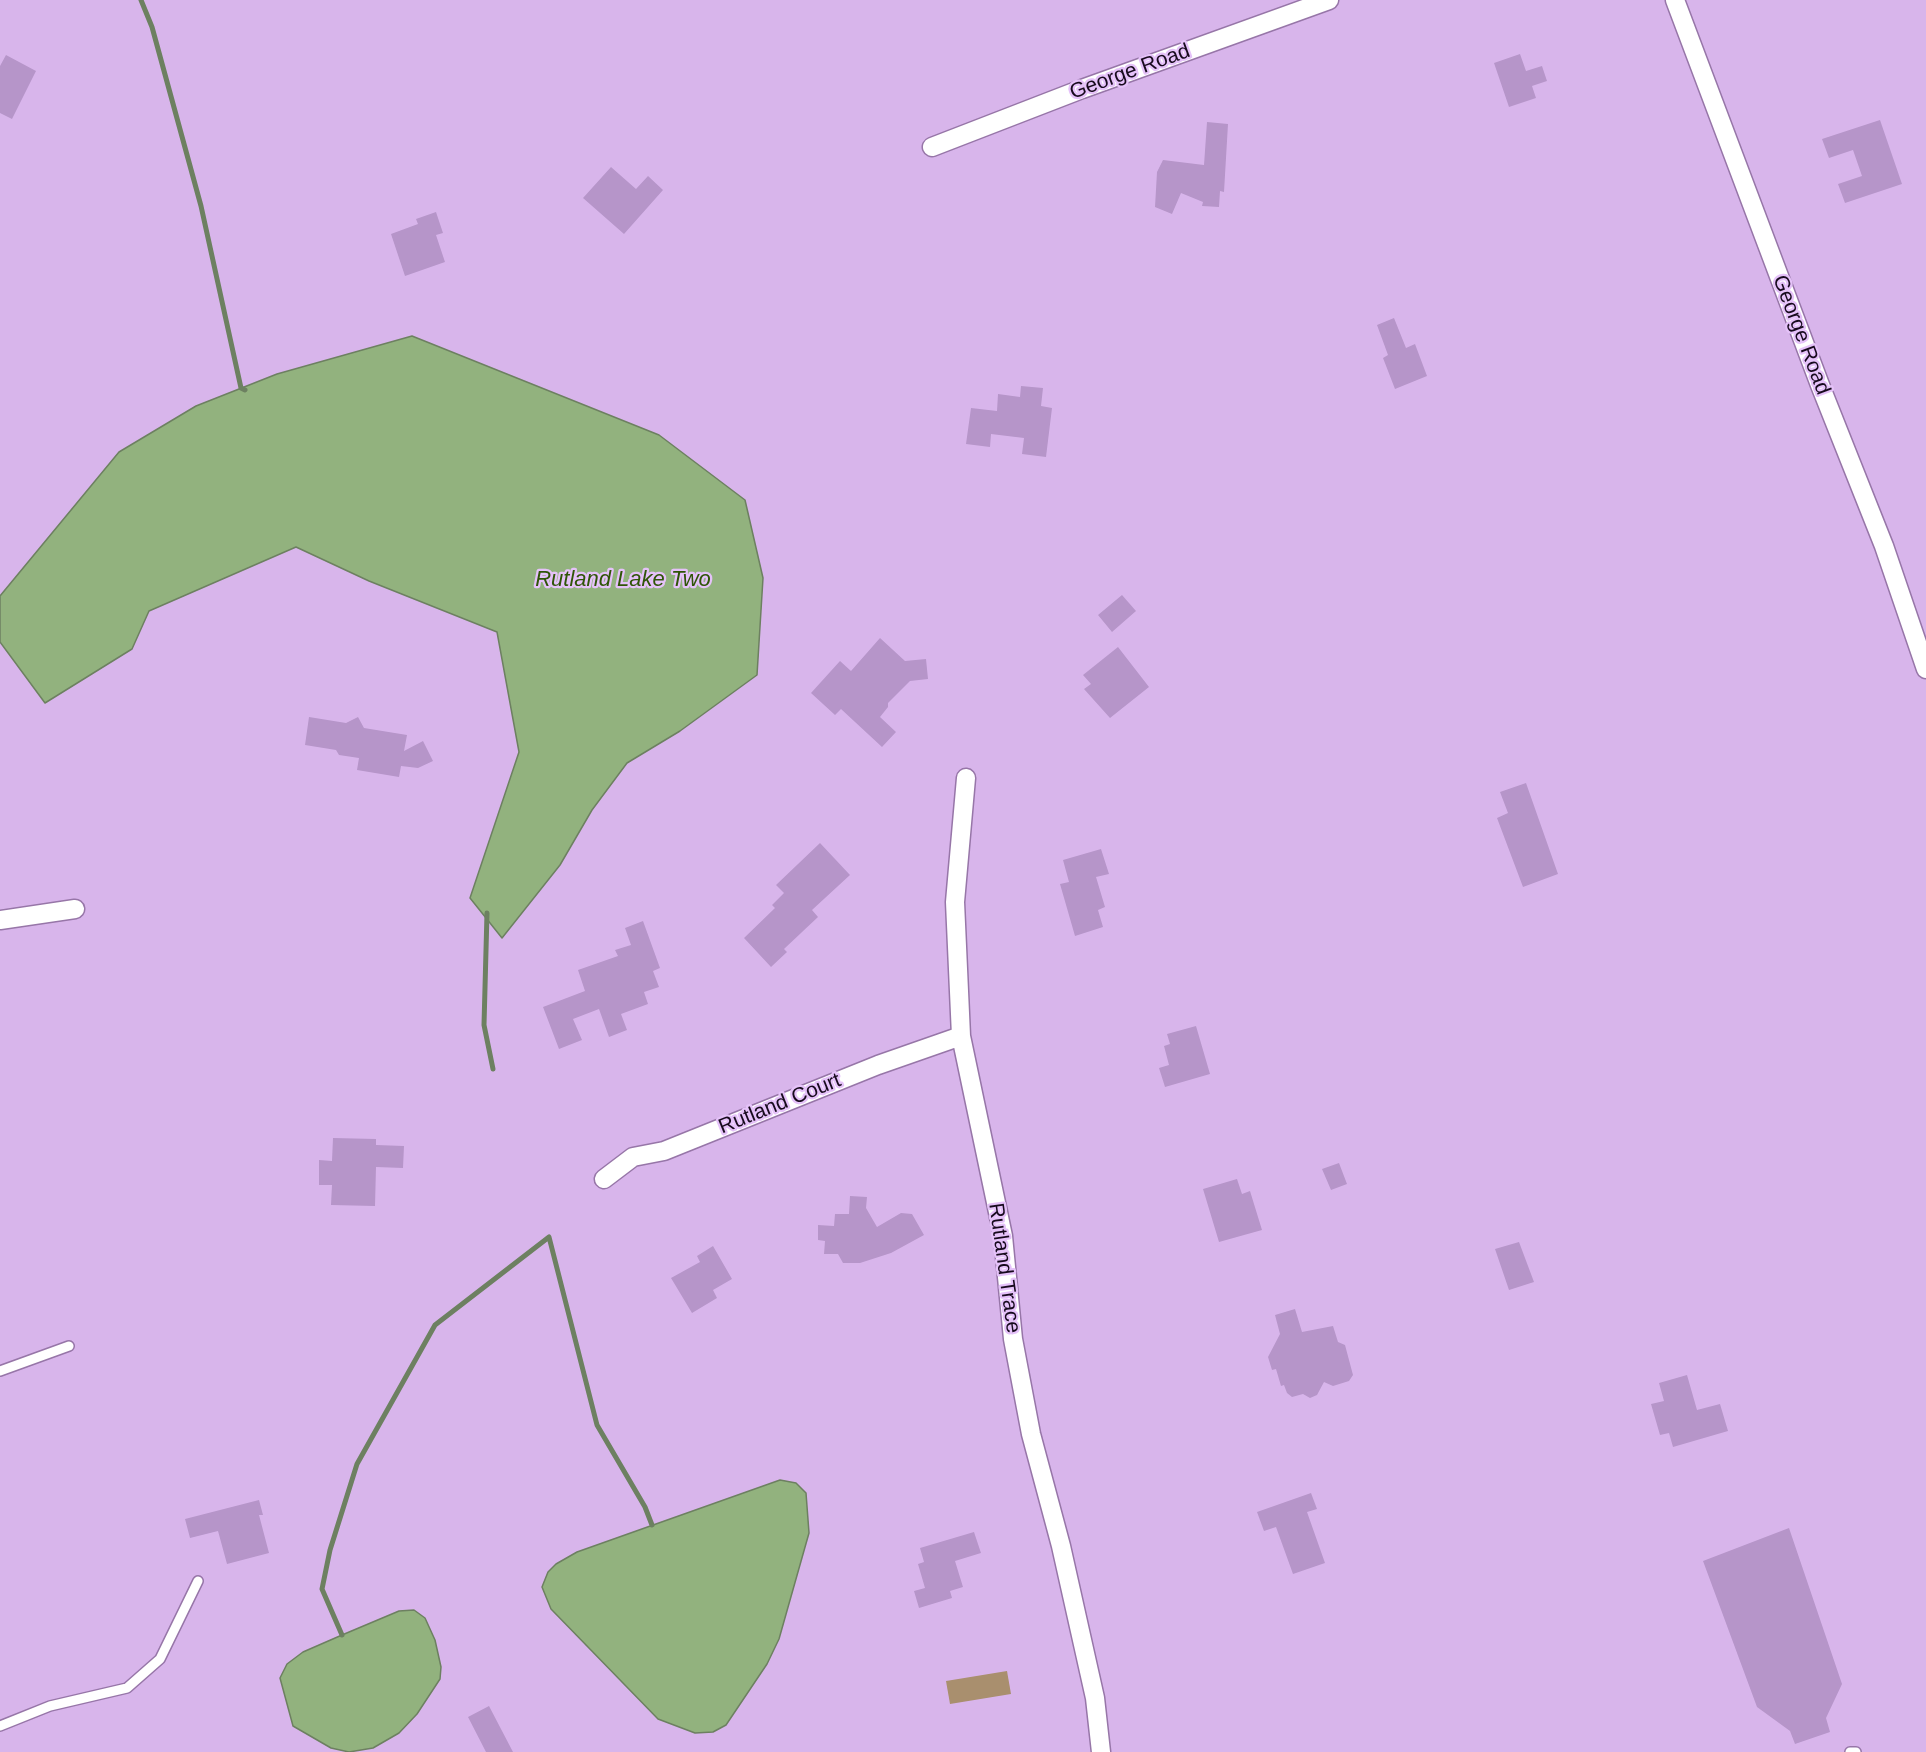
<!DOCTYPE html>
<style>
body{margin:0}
canvas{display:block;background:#d8b5eb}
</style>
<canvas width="1926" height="1752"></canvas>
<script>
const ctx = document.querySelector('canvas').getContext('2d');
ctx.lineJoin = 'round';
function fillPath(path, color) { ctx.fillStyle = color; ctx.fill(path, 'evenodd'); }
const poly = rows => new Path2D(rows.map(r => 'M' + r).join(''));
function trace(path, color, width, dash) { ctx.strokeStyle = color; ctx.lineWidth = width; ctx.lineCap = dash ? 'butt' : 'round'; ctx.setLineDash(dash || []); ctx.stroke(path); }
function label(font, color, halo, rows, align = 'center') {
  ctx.font = font + ' Arial,sans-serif'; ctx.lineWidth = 4.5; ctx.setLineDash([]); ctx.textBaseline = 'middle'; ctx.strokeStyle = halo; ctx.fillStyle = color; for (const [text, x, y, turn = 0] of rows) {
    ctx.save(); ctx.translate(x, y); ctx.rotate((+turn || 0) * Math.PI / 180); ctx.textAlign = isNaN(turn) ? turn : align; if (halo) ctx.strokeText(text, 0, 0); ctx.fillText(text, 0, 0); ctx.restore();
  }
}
const green = poly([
 [1007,1671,1011,1694,950,1704,946,1681]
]);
const water = poly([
 [412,336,659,435,745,500,763,578,757,675,680,731,627,763,592,810,560,865,502,938,470,898,519,752,497,632,369,581,296,547,149,611,132,649,45,703,0,642,0,596,119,452,196,406,277,374,412,336],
 [780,1480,796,1483,806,1493,809,1533,779,1639,767,1664,726,1725,713,1732,695,1733,658,1719,551,1609,542,1587,548,1572,556,1564,577,1552,780,1480],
 [414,1610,425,1618,435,1640,441,1667,440,1679,417,1714,399,1733,373,1748,349,1752,331,1748,293,1726,280,1678,287,1664,303,1652,342,1635,399,1611,414,1610]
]);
const stream = poly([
 [141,0,152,27,201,206,241,388,245,390],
 [487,913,484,1025,493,1069],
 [342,1635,322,1589,330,1550,357,1464,435,1325,549,1237,597,1425,645,1507,652,1525]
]);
const building = poly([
 [1520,54,1526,71,1542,66,1547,81,1532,86,1536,98,1509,107,1494,63],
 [6,55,36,71,12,119,0,113,0,66],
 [1880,120,1902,184,1845,203,1838,184,1862,176,1853,150,1829,158,1822,139],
 [1207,122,1228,124,1224,192,1220,191,1219,207,1202,206,1203,202,1181,193,1172,214,1155,207,1157,172,1163,160,1204,165],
 [611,167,636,189,648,176,663,190,624,234,583,198],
 [436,212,443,233,436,235,445,262,405,276,391,234,418,224,416,219],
 [1394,318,1406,348,1415,344,1427,376,1395,389,1383,358,1388,355,1377,325],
 [1021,386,1043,388,1041,406,1052,408,1046,457,1022,454,1024,438,991,434,990,447,966,444,971,408,997,411,998,394,1020,397],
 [1122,595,1136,611,1112,632,1098,615],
 [880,638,905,661,926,659,928,679,910,681,888,703,888,707,880,717,896,732,882,747,841,709,835,715,811,693,840,661,851,671],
 [1118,647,1149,687,1110,718,1084,689,1091,684,1083,675],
 [309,717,346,723,358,717,364,728,407,735,404,751,423,741,433,761,418,768,401,766,399,777,357,770,359,758,339,755,336,750,305,745],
 [1526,783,1558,874,1523,887,1497,818,1508,813,1500,792],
 [820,843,850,875,812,910,818,917,784,949,787,952,771,967,744,938,775,908,772,905,784,893,776,885],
 [1101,849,1109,874,1096,877,1105,907,1098,910,1103,927,1075,936,1060,884,1069,882,1063,860],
 [643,921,660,968,653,971,659,987,644,992,648,1004,621,1014,627,1030,609,1037,599,1009,573,1019,582,1040,559,1049,543,1007,585,991,578,970,618,956,615,950,631,945,625,928],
 [1196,1026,1210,1074,1165,1087,1159,1068,1169,1065,1164,1046,1170,1044,1167,1034],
 [333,1138,376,1139,376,1145,404,1146,403,1168,376,1167,375,1206,331,1205,332,1185,319,1185,319,1160,332,1161],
 [1339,1163,1347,1184,1331,1190,1322,1169],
 [1237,1179,1242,1194,1250,1191,1262,1230,1219,1242,1203,1189],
 [850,1196,867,1197,866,1208,877,1227,901,1213,912,1214,924,1235,891,1253,860,1263,843,1263,838,1254,824,1254,825,1241,818,1240,818,1225,834,1226,835,1214,849,1214],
 [1519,1242,1534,1282,1509,1290,1495,1249],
 [713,1246,732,1279,713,1290,717,1298,692,1313,671,1278,700,1262,697,1256],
 [1295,1309,1302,1332,1333,1326,1338,1342,1345,1345,1353,1375,1349,1381,1333,1386,1324,1382,1317,1395,1310,1398,1303,1394,1292,1397,1287,1393,1284,1385,1281,1386,1276,1369,1272,1370,1268,1357,1280,1334,1275,1315],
 [1687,1375,1697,1410,1720,1404,1728,1431,1673,1447,1669,1433,1660,1435,1651,1404,1664,1401,1659,1383],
 [1311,1493,1317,1509,1307,1512,1325,1563,1293,1574,1276,1527,1264,1531,1257,1512],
 [259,1500,263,1515,259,1515,269,1553,227,1564,218,1531,190,1538,185,1519],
 [1789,1528,1842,1684,1826,1718,1830,1732,1795,1744,1790,1731,1757,1707,1703,1561],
 [974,1532,981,1553,955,1561,963,1587,950,1591,952,1598,919,1608,914,1591,925,1588,918,1564,924,1562,920,1548],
 [489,1706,513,1752,486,1752,468,1717]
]);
const service = poly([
 [0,1371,69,1346],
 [0,1726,50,1706,127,1688,160,1659,198,1581],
 [1850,1752,1856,1752]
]);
const minor = poly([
 [1675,0,1820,385,1884,546,1926,669],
 [932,147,1082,89,1329,0],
 [966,778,955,902,961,1036,1003,1236,1013,1339,1031,1434,1061,1546,1095,1698,1101,1752],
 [0,920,75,909],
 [604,1179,633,1157,664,1151,878,1065,961,1036]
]);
const streetNames = [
 ["George Road",1130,72,-20],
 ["George Road",1801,335,69],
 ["Rutland Court",780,1104,-22],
 ["Rutland Trace",1004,1268,82]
];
const waterNames = [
 ["Rutland Lake Two",623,580]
];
fillPath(green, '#a98f6e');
fillPath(water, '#92b27e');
trace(water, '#6d8061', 1.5);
trace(stream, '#6d8061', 5);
fillPath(building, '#b695c9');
trace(service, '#9776a8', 12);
trace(minor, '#9776a8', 21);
trace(service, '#fff', 9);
trace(minor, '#fff', 18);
label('21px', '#170a1d', '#e5c2f9', streetNames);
label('italic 22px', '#2f5507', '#e5c2f9', waterNames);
</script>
